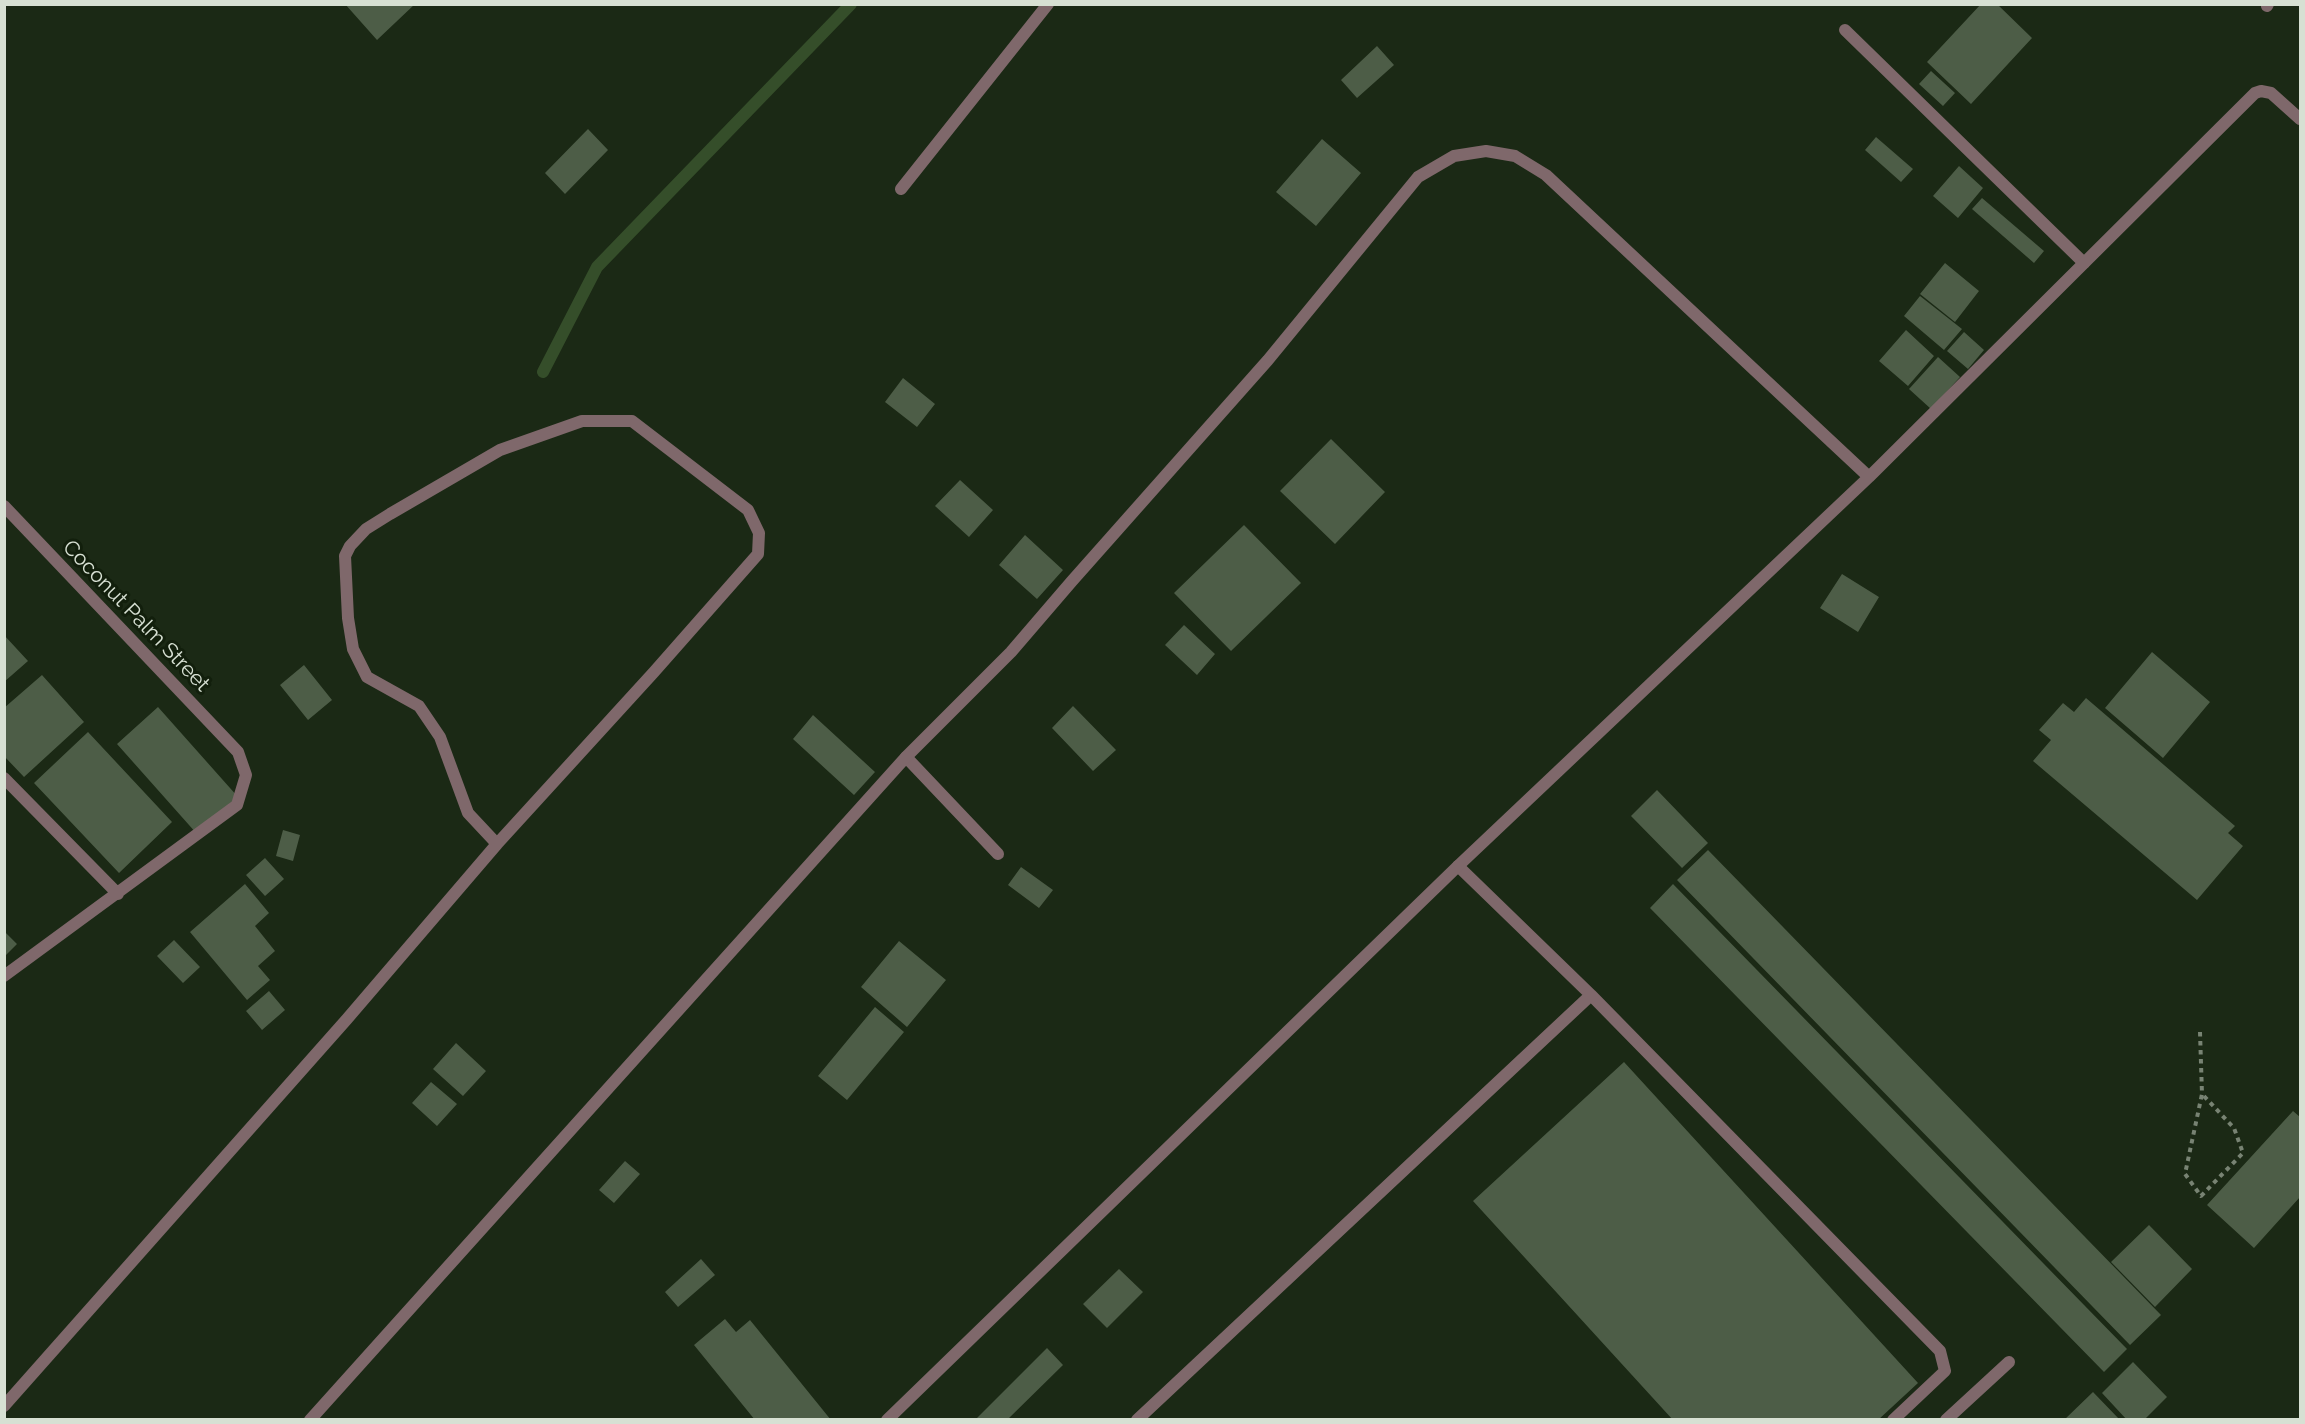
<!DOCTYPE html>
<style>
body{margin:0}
#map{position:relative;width:2305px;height:1424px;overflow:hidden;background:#1b2915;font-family:Raleway,sans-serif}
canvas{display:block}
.frame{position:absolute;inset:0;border:6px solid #d7e0d3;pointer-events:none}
</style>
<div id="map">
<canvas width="2305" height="1424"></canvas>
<div class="frame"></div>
</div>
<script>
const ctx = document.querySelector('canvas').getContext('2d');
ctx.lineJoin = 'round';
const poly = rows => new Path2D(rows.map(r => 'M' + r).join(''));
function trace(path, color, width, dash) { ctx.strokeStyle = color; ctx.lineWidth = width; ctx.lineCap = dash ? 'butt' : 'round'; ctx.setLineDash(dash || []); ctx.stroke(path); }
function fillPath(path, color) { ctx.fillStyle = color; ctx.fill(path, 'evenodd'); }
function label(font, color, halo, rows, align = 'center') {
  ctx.font = font + ' Raleway,sans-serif'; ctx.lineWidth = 6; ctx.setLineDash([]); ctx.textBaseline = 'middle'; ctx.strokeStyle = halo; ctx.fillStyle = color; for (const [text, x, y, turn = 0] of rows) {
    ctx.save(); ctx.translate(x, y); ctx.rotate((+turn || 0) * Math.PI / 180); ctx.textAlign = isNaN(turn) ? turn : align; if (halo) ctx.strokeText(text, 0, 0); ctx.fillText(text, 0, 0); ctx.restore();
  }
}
const stream = poly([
 [543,372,597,267,851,4]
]);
const building = poly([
 [345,4,415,4,377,40],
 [1981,4,1997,4,2032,38,1971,104,1927,62],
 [1377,46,1394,65,1357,98,1341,80],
 [1931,71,1955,93,1943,106,1919,84],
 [588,129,608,150,565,194,545,173],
 [1876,137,1913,169,1901,182,1865,150],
 [1322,139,1361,173,1316,226,1276,192],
 [1959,166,1983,188,1958,218,1933,196],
 [1982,198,2044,251,2034,263,1972,209],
 [1945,263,1979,291,1955,322,1920,294],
 [1920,296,1962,329,1944,350,1904,316],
 [1906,330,1934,356,1908,386,1879,361],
 [1964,332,1984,350,1968,369,1947,351],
 [1938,357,1960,377,1931,409,1909,389],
 [903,378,935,404,917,427,885,402],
 [1331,439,1385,492,1335,544,1280,491],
 [960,480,993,510,969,537,935,506],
 [1244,525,1301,583,1231,651,1174,593],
 [1025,535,1063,570,1037,599,999,565],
 [1842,574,1879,597,1858,632,1820,608],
 [1184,625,1215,654,1197,675,1165,645],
 [4,635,28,661,4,682],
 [2152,652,2210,702,2163,758,2105,708],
 [304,665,332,700,308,720,280,685],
 [42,675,84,722,24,777,4,756,4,708],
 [2086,698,2235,826,2228,833,2243,846,2197,900,2033,761,2051,740,2039,730,2063,703,2074,712],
 [1073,706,1116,750,1093,771,1052,728],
 [158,707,238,797,197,834,117,744],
 [813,715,875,772,854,795,793,739],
 [88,732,172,822,119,873,34,783],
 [1657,790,1708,843,1682,868,1631,816],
 [283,830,300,835,293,861,276,856],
 [1708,850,2161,1315,2130,1345,1677,880],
 [265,858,284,879,265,896,246,875],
 [1021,867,1053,890,1039,908,1008,885],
 [245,884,269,913,255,926,275,951,258,966,270,980,247,1000,190,932],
 [1673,884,2127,1349,2104,1372,1650,908],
 [4,931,17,944,4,957],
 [174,940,200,967,183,983,157,956],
 [899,941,946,980,907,1027,861,987],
 [269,991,285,1010,262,1030,246,1011],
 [875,1007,904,1032,847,1100,818,1076],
 [456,1043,486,1071,463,1096,433,1069],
 [1624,1062,1918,1383,1878,1420,1673,1420,1473,1201],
 [431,1082,457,1104,437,1126,412,1103],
 [2293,1111,2300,1117,2300,1197,2254,1248,2207,1205],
 [625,1161,640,1174,614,1203,599,1190],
 [2149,1225,2192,1269,2155,1307,2111,1262],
 [701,1259,715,1275,678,1307,665,1292],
 [1119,1269,1143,1292,1107,1328,1083,1304],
 [725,1319,736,1332,750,1320,831,1420,755,1420,694,1345],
 [1047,1348,1063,1365,1007,1420,975,1420],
 [2133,1362,2167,1397,2144,1420,2127,1420,2102,1393],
 [2093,1392,2120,1420,2064,1420]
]);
const path = poly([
 [2200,1032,2202,1094,2185,1174,2201,1196,2243,1153,2234,1128,2202,1094]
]);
const service = poly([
 [2267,6,2268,4],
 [1845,30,2084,263],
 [901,189,1048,4],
 [906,757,998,854],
 [1591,995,1940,1351,1945,1371,1893,1420],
 [1137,1420,1591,995,1458,866],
 [1946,1420,2009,1362]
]);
const minor = poly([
 [4,506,238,752,246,775,237,805,4,976],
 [4,778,118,894],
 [4,1406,347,1019,497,844,654,672,758,554,759,533,748,510,632,421,582,421,500,450,390,514,366,529,350,546,345,556,348,618,353,649,367,677,419,706,440,737,468,813,497,844],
 [310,1420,906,757,1011,652,1072,581,1268,360,1418,177,1454,156,1486,151,1515,156,1546,175,1869,477],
 [887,1420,1458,866,1869,477,2255,93,2261,91,2271,93,2300,119]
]);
const streetNames = [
 ["Coconut Palm Street",136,616,46]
];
trace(stream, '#354e2a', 12);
fillPath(building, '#4d5d47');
trace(path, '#788373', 4, [4.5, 4.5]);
trace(service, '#7f686b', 12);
trace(minor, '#7f686b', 12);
label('21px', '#d7e0d3', '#121f0c', streetNames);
</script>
